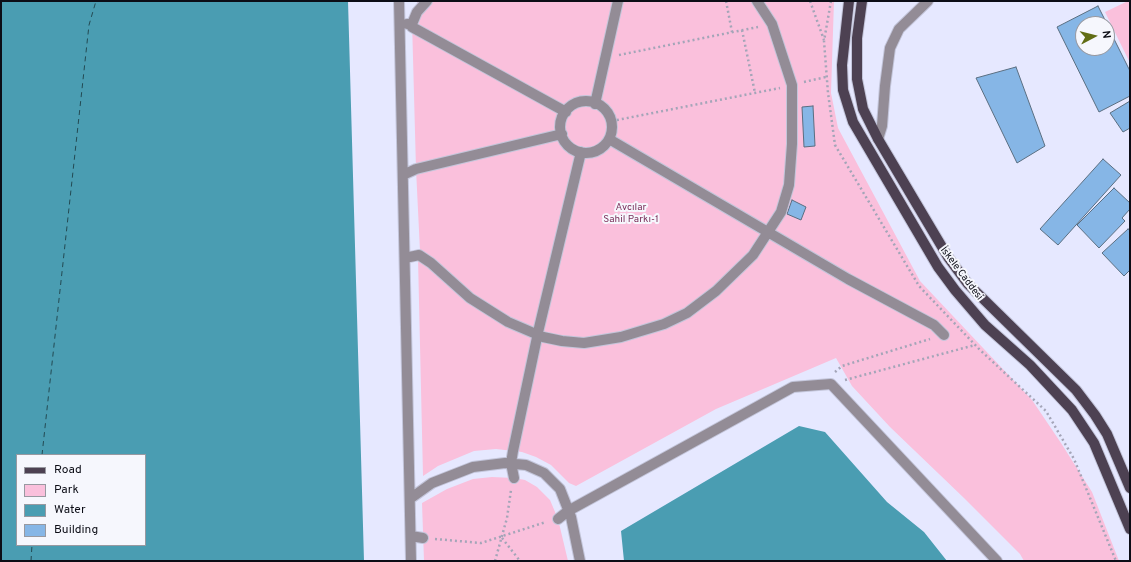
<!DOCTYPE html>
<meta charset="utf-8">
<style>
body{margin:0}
#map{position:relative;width:1131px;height:562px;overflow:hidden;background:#e6e8ff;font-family:Overpass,sans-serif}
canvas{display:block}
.frame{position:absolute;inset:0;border:2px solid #0c0d16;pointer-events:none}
.legend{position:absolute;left:16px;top:454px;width:130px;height:92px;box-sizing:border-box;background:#f6f7fd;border:1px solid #9899a1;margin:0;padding:5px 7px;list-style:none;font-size:12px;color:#0c0d16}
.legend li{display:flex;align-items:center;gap:8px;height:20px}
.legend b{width:20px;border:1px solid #9899a1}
.north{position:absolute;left:1075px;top:16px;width:40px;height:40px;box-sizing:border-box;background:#f6f7fd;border:1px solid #9899a1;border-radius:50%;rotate:83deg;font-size:11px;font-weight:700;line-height:16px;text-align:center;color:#0c0d16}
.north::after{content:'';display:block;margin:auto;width:14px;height:18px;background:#616d15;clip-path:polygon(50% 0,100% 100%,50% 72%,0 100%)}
</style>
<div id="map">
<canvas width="1131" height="562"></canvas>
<div class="frame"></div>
<ul class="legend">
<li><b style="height:5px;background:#4d4152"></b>Road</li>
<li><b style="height:11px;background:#fac0dc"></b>Park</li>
<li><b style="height:11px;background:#4a9db2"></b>Water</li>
<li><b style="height:11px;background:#86b6e6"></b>Building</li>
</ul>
<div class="north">N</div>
</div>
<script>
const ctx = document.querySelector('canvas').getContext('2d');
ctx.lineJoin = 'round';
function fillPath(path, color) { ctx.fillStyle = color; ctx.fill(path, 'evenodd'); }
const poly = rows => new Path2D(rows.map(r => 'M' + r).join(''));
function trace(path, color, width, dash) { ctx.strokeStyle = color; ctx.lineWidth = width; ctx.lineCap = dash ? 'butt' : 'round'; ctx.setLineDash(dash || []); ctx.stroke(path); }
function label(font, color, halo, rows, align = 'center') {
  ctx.font = font + ' Overpass,sans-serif'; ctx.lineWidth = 4; ctx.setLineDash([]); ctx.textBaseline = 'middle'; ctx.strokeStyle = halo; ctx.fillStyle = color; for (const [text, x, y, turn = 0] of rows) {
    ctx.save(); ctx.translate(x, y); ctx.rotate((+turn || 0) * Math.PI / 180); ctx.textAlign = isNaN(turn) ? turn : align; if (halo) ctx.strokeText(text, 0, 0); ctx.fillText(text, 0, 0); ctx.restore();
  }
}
const green = poly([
 [417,1,834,1,831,93,838,128,920,281,1032,400,1061,443,1092,492,1119,561,1024,561,1020,554,964,498,890,427,852,386,836,358,716,409,576,486,569,483,551,465,536,457,522,452,496,449,474,451,438,466,423,476,418,258,420,251,416,169,412,21,417,16],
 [1128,1,1130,1,1130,63,1105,12],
 [492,477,514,478,525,480,537,487,550,500,558,519,568,561,424,561,422,503,447,489,473,479]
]);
const water = poly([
 [1,1,348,1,364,561,1,561],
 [17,455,145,455,145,545,17,545],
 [799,426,825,432,887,502,924,532,947,561,624,561,621,531]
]);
const ferry = poly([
 [42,455,89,25,96,1],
 [31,561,32,545]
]);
const building = poly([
 [1098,6,1107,24,1083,24,1083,48,1107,48,1107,25,1130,71,1130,96,1099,112,1057,27,1098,6],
 [1016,67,1045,146,1017,163,976,78,1016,67],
 [1130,101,1130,128,1123,132,1110,113,1130,101],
 [813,106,815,146,804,147,802,107,813,106],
 [1103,159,1121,175,1058,245,1040,229,1103,159],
 [1114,188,1130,203,1130,209,1122,218,1125,221,1099,248,1077,225,1114,188],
 [792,200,806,207,801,220,787,214,792,200],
 [1128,229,1130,230,1130,270,1124,276,1102,253,1128,229]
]);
const path = poly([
 [726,1,732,32],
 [810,1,824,40],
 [831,1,824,41,828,93,835,145,919,286,980,350,1046,411,1074,459,1116,561],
 [742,30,755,93],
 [619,55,758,27],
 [804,82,826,77],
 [612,121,780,88],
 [835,372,842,366,930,339],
 [845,380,975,345],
 [502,538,520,561],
 [435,539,481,543,546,522],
 [495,561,507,518,511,490]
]);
const minor = poly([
 [399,1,411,561],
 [407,24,412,24,417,12,427,1],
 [412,24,412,27,566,112],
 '560 127a26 26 0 1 1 52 0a26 26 0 1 1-52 0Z',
 [595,104,618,1],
 [609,139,848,279,934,325,944,335],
 [878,139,882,126,885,86,890,48,899,29,928,1],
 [403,175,416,169,562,134],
 [405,258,419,255,431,263,470,298,508,322,543,337,562,341,584,343,621,337,664,324,687,313,716,291,753,255,781,212,789,185,792,144,792,85,772,24,757,1],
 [514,478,511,463,513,451,539,328,581,152],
 [411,498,432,483,473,467,505,463,526,465,544,473,560,489,571,517,580,561],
 [558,519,568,511,793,387,831,384,997,561],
 [411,536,423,538]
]);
const major = poly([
 [849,1,842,65,843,90,853,122,938,267,955,290,985,325,1030,365,1072,410,1094,443,1130,529],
 [862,1,857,38,857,79,863,109,878,139,948,257,968,284,1076,390,1095,415,1107,434,1130,488]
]);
const parkNames = [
 ["Avcılar",631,208],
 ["Sahil Parkı-1",631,220]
];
const streetNames = [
 ["İskele Caddesi",961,274,53]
];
fillPath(green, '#fac0dc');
fillPath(water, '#4a9db2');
trace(ferry, '#234a53', 1, [5, 4]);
fillPath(building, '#86b6e6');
trace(building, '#5a6e81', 1);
trace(minor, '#c3c5da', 12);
trace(major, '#c3c5da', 12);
trace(path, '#a4a5b8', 2.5, [2, 3]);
trace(minor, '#938c96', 10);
trace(major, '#4d4152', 10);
label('10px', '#7b305b', '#f6f7fd', parkNames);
label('10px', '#0c0d16', '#f6f7fd', streetNames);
</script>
